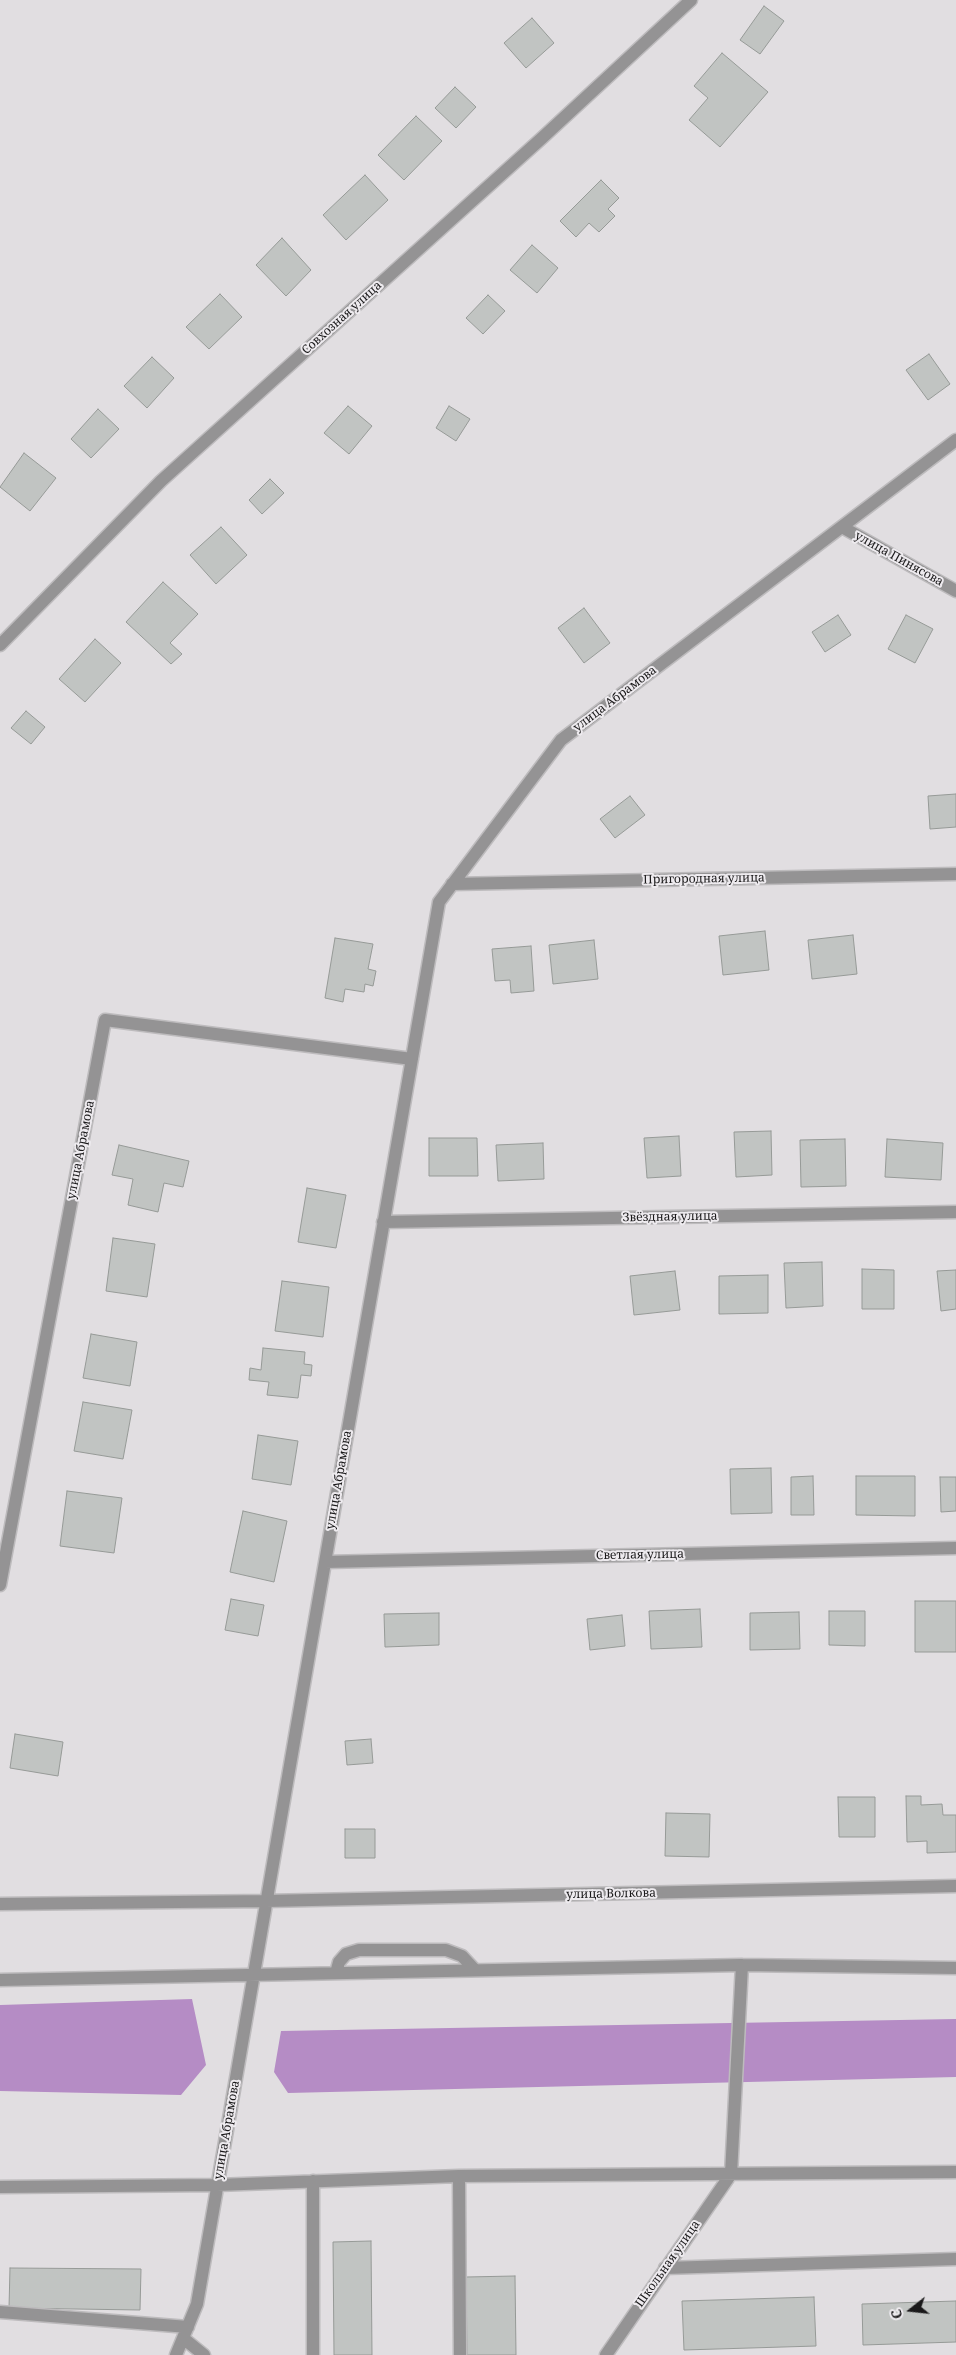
<!DOCTYPE html>
<meta charset="utf-8">
<style>
body{margin:0}
#map{position:relative;width:956px;height:2355px;overflow:hidden;background:#e1dee1;font-family:"Noto Serif",serif}
canvas{display:block}
.north{position:absolute;left:886px;top:2285px;width:50px;height:50px;-webkit-text-stroke:4px #eeebef;paint-order:stroke;rotate:254deg;font-size:14px;font-weight:700;line-height:20px;text-align:center;color:#1a191a}
.north::after{content:'';display:block;margin:auto;width:18px;height:22px;background:#1a191a;clip-path:polygon(50% 0,100% 100%,50% 72%,0 100%)}
</style>
<div id="map">
<canvas width="956" height="2355"></canvas>
<div class="north">С</div>
</div>
<script>
const ctx = document.querySelector('canvas').getContext('2d');
ctx.lineJoin = 'round';
function fillPath(path, color) { ctx.fillStyle = color; ctx.fill(path, 'evenodd'); }
const poly = rows => new Path2D(rows.map(r => 'M' + r).join(''));
function trace(path, color, width, dash) { ctx.strokeStyle = color; ctx.lineWidth = width; ctx.lineCap = dash ? 'butt' : 'round'; ctx.setLineDash(dash || []); ctx.stroke(path); }
function label(font, color, halo, rows, align = 'center') {
  ctx.font = font + ' "Noto Serif",serif'; ctx.lineWidth = 4; ctx.setLineDash([]); ctx.textBaseline = 'middle'; ctx.strokeStyle = halo; ctx.fillStyle = color; for (const [text, x, y, turn = 0] of rows) {
    ctx.save(); ctx.translate(x, y); ctx.rotate((+turn || 0) * Math.PI / 180); ctx.textAlign = isNaN(turn) ? turn : align; if (halo) ctx.strokeText(text, 0, 0); ctx.fillText(text, 0, 0); ctx.restore();
  }
}
const forest = poly([
 [192,1999,206,2065,181,2095,0,2091,0,2005],
 [956,2019,956,2077,288,2093,274,2072,281,2031]
]);
const building = poly([
 [764,6,784,21,760,54,740,40,764,6],
 [532,18,554,43,526,68,504,43,532,18],
 [722,53,768,92,720,147,689,120,708,98,694,86,722,53],
 [455,87,476,107,456,128,435,108,455,87],
 [416,116,442,141,404,180,378,155,416,116],
 [365,175,388,200,346,240,323,215,365,175],
 [601,180,619,198,608,209,615,216,599,232,589,223,576,237,560,221,601,180],
 [282,238,311,270,286,296,256,265,282,238],
 [532,245,558,268,537,293,510,270,532,245],
 [220,294,242,317,209,349,186,327,220,294],
 [488,295,505,311,483,334,466,318,488,295],
 [929,354,950,384,928,400,906,370,929,354],
 [152,357,174,378,147,408,124,386,152,357],
 [348,406,372,426,349,454,324,433,348,406],
 [449,406,470,419,456,441,436,428,449,406],
 [98,409,119,429,91,458,71,439,98,409],
 [24,453,56,478,30,511,0,487,24,453],
 [270,479,284,493,262,514,249,500,270,479],
 [221,527,247,555,216,584,190,555,221,527],
 [163,582,198,614,170,643,182,654,171,664,126,622,163,582],
 [584,608,610,643,584,663,558,628,584,608],
 [838,615,851,635,825,652,812,632,838,615],
 [906,615,933,629,915,663,888,649,906,615],
 [95,639,121,663,85,702,59,679,95,639],
 [26,711,45,727,31,744,11,728,26,711],
 [956,794,956,827,930,829,928,796,956,794],
 [630,796,645,815,615,838,600,819,630,796],
 [765,931,769,970,723,975,719,936,765,931],
 [853,935,857,974,812,979,808,940,853,935],
 [335,938,373,944,368,969,376,971,373,986,365,984,364,992,345,989,343,1002,325,998,335,938],
 [594,940,598,979,553,984,549,945,594,940],
 [531,946,534,991,511,993,510,980,495,981,492,949,531,946],
 [771,1131,772,1175,736,1177,734,1132,771,1131],
 [679,1136,681,1176,647,1178,644,1138,679,1136],
 [429,1138,477,1138,478,1176,429,1176,429,1138],
 [845,1139,846,1186,801,1187,800,1140,845,1139],
 [887,1139,943,1143,941,1180,885,1177,887,1139],
 [543,1143,544,1179,498,1181,496,1145,543,1143],
 [119,1145,189,1161,183,1187,164,1183,158,1212,128,1205,133,1179,112,1175,119,1145],
 [307,1188,346,1195,336,1248,298,1242,307,1188],
 [113,1238,155,1244,147,1297,106,1291,113,1238],
 [822,1262,823,1306,786,1308,784,1263,822,1262],
 [862,1269,894,1270,894,1309,862,1309,862,1269],
 [956,1270,956,1309,941,1311,937,1271,956,1270],
 [675,1271,680,1310,634,1315,630,1276,675,1271],
 [768,1275,768,1313,719,1314,719,1276,768,1275],
 [282,1281,329,1287,323,1337,275,1331,282,1281],
 [91,1334,137,1342,130,1386,83,1378,91,1334],
 [263,1348,305,1352,304,1364,312,1365,311,1376,301,1375,298,1398,267,1395,269,1382,249,1380,250,1368,261,1370,263,1348],
 [83,1402,132,1410,123,1459,74,1451,83,1402],
 [258,1435,298,1441,291,1485,252,1479,258,1435],
 [771,1468,772,1513,731,1514,730,1469,771,1468],
 [813,1476,814,1515,791,1515,791,1477,813,1476],
 [856,1476,915,1476,915,1516,856,1515,856,1476],
 [940,1477,956,1477,956,1511,941,1512,940,1477],
 [67,1491,122,1498,114,1553,60,1546,67,1491],
 [243,1511,287,1521,274,1582,230,1572,243,1511],
 [231,1599,264,1605,258,1636,225,1630,231,1599],
 [915,1601,956,1601,956,1652,915,1652,915,1601],
 [700,1609,702,1647,651,1649,649,1611,700,1609],
 [829,1611,865,1611,865,1646,829,1645,829,1611],
 [799,1612,800,1649,750,1650,750,1613,799,1612],
 [439,1613,439,1645,385,1647,384,1614,439,1613],
 [622,1615,625,1646,590,1650,587,1619,622,1615],
 [15,1734,63,1742,58,1776,10,1768,15,1734],
 [371,1739,373,1763,347,1765,345,1741,371,1739],
 [906,1796,921,1796,921,1805,942,1804,943,1815,956,1815,956,1852,927,1853,927,1841,907,1842,906,1796],
 [838,1797,875,1797,875,1837,839,1837,838,1797],
 [666,1813,710,1814,709,1857,665,1856,666,1813],
 [345,1829,375,1829,375,1858,345,1858,345,1829],
 [371,2241,372,2355,334,2355,333,2242,371,2241],
 [10,2268,141,2269,140,2310,9,2308,10,2268],
 [515,2276,516,2355,467,2355,466,2277,515,2276],
 [814,2297,816,2346,684,2350,682,2301,814,2297],
 [956,2301,956,2342,863,2345,862,2304,956,2301]
]);
const minor = poly([
 [842,527,956,591],
 [0,645,161,481,542,138,691,0],
 [452,884,956,874],
 [383,1222,956,1212],
 [325,1562,956,1548],
 [0,1585,105,1020,412,1059],
 [0,1904,266,1901,956,1886],
 [336,1973,339,1962,346,1954,359,1950,446,1950,462,1956,475,1970],
 [0,1980,742,1965,956,1968],
 [731,2174,742,1965],
 [459,2176,460,2355],
 [313,2181,313,2355],
 [0,2187,217,2185,459,2176,956,2172],
 [665,2268,956,2259],
 [0,2312,188,2327],
 [183,2338,204,2355],
 [176,2355,197,2304,439,902,561,740,956,440],
 [606,2355,731,2174]
]);
const streetNames = [
 ["Совхозная улица",342,318,-42],
 ["улица Пинясова",899,559,29],
 ["улица Абрамова",615,699,-37],
 ["Пригородная улица",704,879,-1],
 ["улица Абрамова",81,1150,-79],
 ["Звёздная улица",670,1217,-1],
 ["улица Абрамова",339,1480,-80],
 ["Светлая улица",640,1555,-1],
 ["улица Волкова",611,1894,-1],
 ["улица Абрамова",227,2130,-80],
 ["Школьная улица",668,2264,-55]
];
fillPath(forest, '#b58cc5');
fillPath(building, '#c1c4c2');
trace(building, '#969a97', 1);
trace(minor, '#bdbbbd', 15);
trace(minor, '#949394', 12);
label('12px', '#1a191a', '#eeebef', streetNames);
</script>
